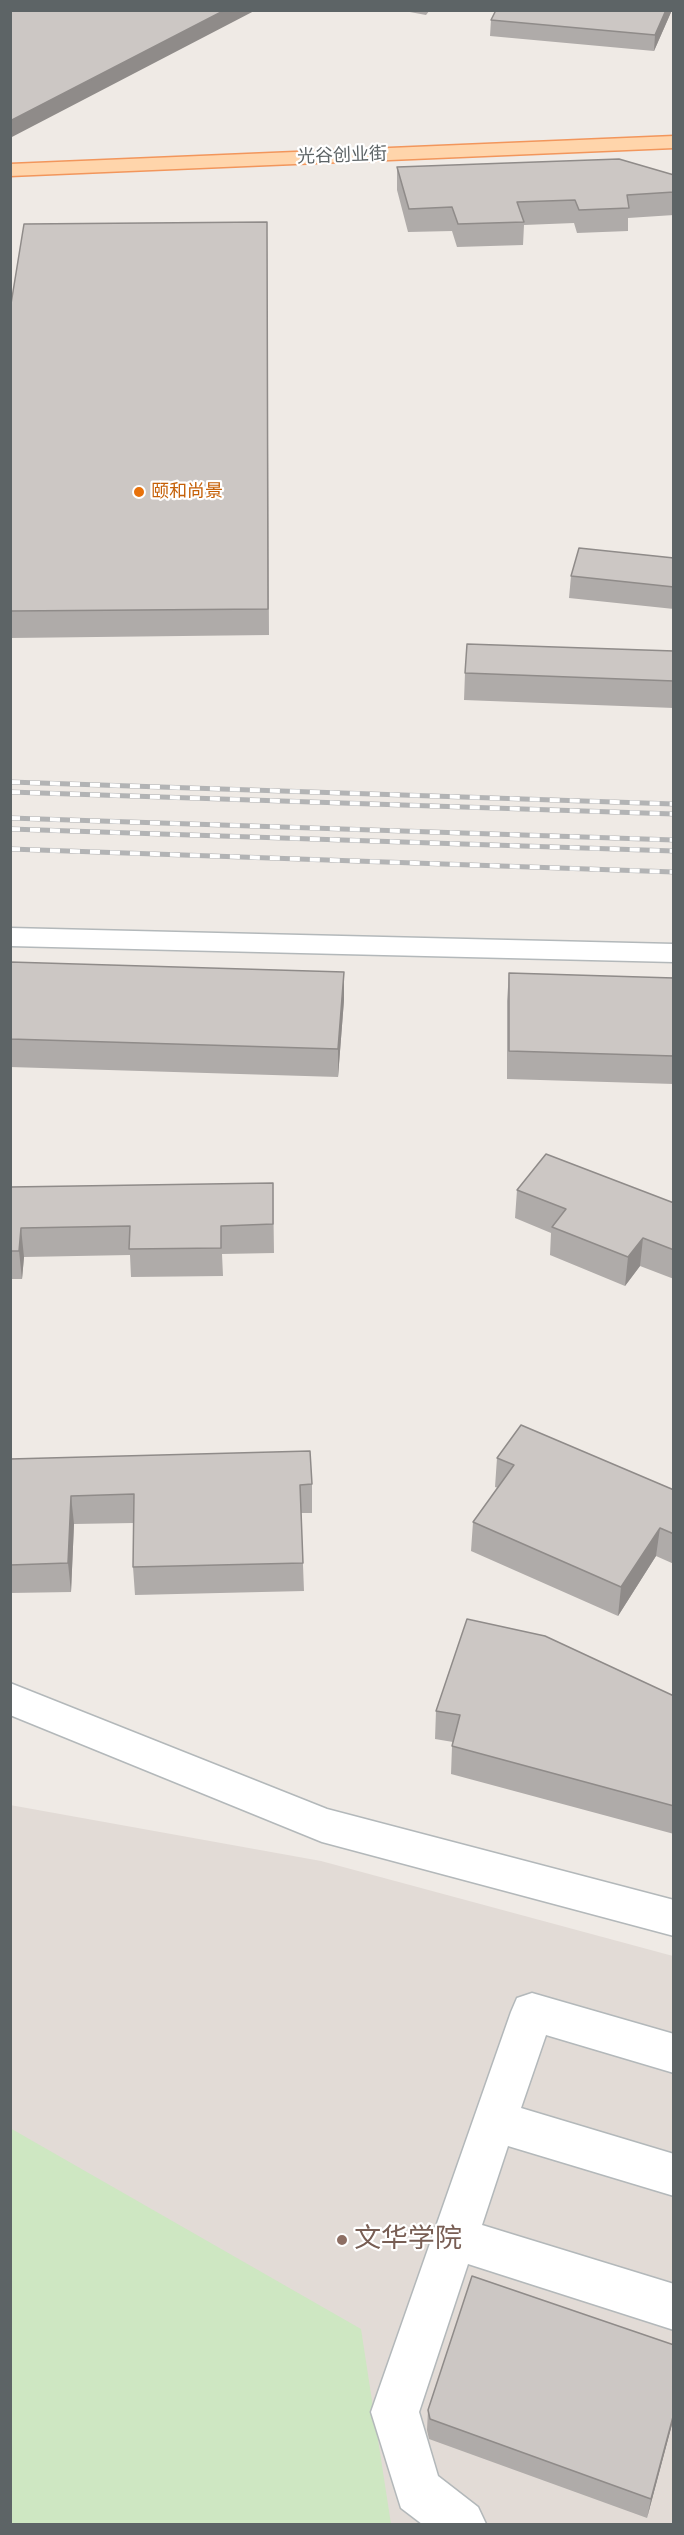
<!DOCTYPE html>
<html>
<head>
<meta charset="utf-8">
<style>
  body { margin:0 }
  #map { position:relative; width:684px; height:2535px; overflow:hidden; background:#efeae5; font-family:"Space Grotesk",sans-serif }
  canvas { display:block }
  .frame { position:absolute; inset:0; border:12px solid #5d6466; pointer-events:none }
</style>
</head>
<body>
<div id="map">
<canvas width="684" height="2535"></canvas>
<div class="frame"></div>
</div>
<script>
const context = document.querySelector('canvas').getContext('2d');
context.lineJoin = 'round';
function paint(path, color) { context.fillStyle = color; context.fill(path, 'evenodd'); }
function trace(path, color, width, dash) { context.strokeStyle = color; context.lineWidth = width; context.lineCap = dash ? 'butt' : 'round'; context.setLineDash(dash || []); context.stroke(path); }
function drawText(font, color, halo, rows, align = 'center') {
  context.font = font + ' "Space Grotesk","Noto Sans SC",sans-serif'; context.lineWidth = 4.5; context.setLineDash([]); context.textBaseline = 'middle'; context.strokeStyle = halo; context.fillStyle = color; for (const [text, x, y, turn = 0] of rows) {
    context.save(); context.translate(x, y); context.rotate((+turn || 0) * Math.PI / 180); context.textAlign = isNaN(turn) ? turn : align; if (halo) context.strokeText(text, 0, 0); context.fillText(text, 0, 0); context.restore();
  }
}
const education = new Path2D(`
  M10,1805L321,1861L673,1956V2524H11Z`);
const green = new Path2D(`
  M10,2128L361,2329L391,2524H11Z`);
const minor = new Path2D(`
  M10,928L674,944V962L10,946Z
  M10,1683L327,1809L674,1900V1936L322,1842L10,1715Z
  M532,1993L674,2034V2073L546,2035L521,2108L674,2154V2196L508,2146L482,2225L674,2284V2330L468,2264L419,2412L438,2476L478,2507L486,2524H422L401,2508L371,2412L511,2012L517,1998Z`);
const major = new Path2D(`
  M674,136V148L10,176V164Z`);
const rail = new Path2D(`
  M10,782L674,804
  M10,792L674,814
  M10,818L674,840
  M10,829L674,851
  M10,849L674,872`);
const wall = new Path2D(`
  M399,10H430L426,15Z
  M672,10L654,51L490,36L491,20Z
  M397,167L674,175V215L628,218V231L577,233L574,223L524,225L523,245L457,247L452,231L408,232L397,190Z
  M267,246L269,635L10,638V310Z
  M674,558V609L569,598L571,576Z
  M674,651V708L464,700L465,673Z
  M10,962L344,1000L338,1077L10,1067Z
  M509,973L674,978V1084L507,1079V1001Z
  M273,1183L274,1253L222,1254L223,1276L131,1277L130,1255L24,1257L22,1279H10V1187Z
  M517,1190L674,1203V1279L640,1266L625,1286L550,1255L551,1233L515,1218Z
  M497,1458L674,1490V1564L656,1556L618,1616L471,1551L473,1522L498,1488L495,1487Z
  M10,1459L312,1484V1513H301L304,1591L135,1595L133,1567L134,1523L74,1524L71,1592L10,1593Z
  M674,1696V1834L451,1774L452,1746L453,1742L435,1739L436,1711Z
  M428,2410L674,2417L647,2518L429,2439L427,2430Z`);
const shadedWall = new Path2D(`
  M225,10H256L10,138V121Z
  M666,10H672L654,51L655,35Z
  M344,972V1000L338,1077V1049Z
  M21,1228L24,1257L22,1279L19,1251Z
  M643,1238L640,1266L625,1286L628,1257Z
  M71,1496L74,1524L71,1592L68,1563Z
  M660,1528L656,1556L618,1616L621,1587Z
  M674,2413V2417L647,2518L651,2499Z`);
const building = new Path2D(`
  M10,10H225L10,121Z
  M496,10H666L655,35L491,20Z
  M619,159L674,175V192L627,195L629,208L579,210L575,200L517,202L524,222L458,224L452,207L409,209L397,167Z
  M267,222L268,609L10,611V310L24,224Z
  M579,548L674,558V587L571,576Z
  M467,644L674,651V681L465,673Z
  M10,962L344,972L338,1049L10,1039Z
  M509,973L674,978V1056L509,1051Z
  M546,1154L674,1203V1250L643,1238L628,1257L552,1227L566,1209L517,1190Z
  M273,1183V1224L221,1226V1248L129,1249L130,1226L21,1228L19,1251H10V1187Z
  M521,1425L674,1490V1534L660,1528L621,1587L473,1522L514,1465L497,1458Z
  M310,1451L312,1484L300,1485L303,1563L133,1567L134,1494L71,1496L68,1563L10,1565V1459Z
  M467,1619L545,1636L674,1696V1806L452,1746L460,1715L436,1711Z
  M472,2276L674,2345V2413L651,2499L430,2419L428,2410Z`);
const markers = [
  [139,492,6,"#e8710a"],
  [342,2240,6,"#8d6e63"]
];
const farStreetnames = [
  ["光谷创业街",342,156,-2]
];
const farFoodnames = [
  ["颐和尚景",151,492]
];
const nearEducationnames = [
  ["文华学院",354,2240]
];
paint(education, '#e2dbd6');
paint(green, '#cee7c2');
trace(minor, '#b3b8ba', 3);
trace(major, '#f2965c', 3);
paint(minor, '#fff');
paint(major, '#ffd5ab');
trace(rail, '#b2b3b4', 5);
trace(rail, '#fff', 4, [10]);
paint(wall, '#afaba9');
paint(shadedWall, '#8f8b89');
paint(building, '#ccc7c4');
trace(building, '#8f8b89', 1.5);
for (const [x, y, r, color] of markers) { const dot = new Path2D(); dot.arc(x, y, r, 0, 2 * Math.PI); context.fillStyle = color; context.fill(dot); trace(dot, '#fff', 2); }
drawText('18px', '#5d6466', '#fff', farStreetnames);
drawText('18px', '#c56008', '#fff', farFoodnames, 'left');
drawText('27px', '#785e54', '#fff', nearEducationnames, 'left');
</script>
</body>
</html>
